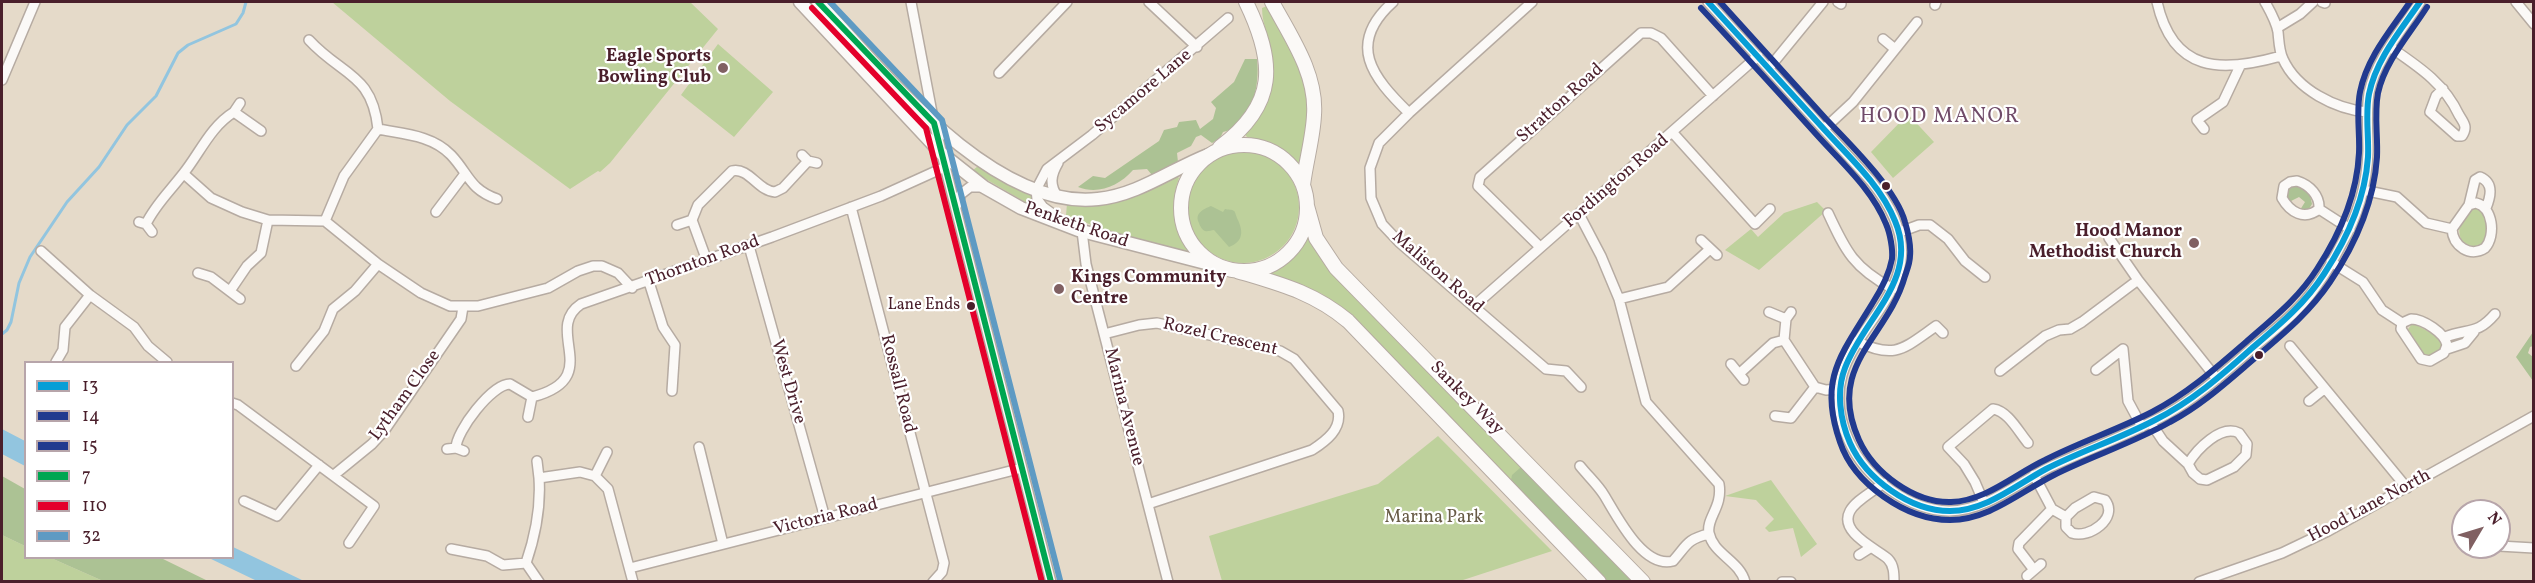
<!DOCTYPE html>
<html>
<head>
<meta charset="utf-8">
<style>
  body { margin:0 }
  #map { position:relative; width:2535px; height:583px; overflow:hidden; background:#e5dac9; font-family:Vollkorn,serif }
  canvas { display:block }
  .frame { position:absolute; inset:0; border:3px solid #4a1f2b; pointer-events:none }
  .legend { position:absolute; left:24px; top:361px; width:210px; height:198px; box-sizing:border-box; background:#fff; border:2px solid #b7a5aa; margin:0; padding:8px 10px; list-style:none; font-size:18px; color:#4a1f2b }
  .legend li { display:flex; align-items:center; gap:12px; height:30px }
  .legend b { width:30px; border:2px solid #b7a5aa }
  .north { position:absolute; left:2451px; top:499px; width:60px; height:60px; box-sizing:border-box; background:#fff; border:2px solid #b7a5aa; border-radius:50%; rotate:52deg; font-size:16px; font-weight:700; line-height:24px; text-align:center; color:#4a1f2b }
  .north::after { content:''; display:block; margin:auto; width:21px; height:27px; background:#806062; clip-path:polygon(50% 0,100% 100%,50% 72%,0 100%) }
</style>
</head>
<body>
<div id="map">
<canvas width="2535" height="583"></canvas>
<div class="frame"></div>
<ul class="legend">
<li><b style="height:8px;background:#079ed6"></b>13</li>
<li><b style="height:8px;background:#213a8f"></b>14</li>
<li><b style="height:8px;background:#213a8f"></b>15</li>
<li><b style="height:8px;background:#00a651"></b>7</li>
<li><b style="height:8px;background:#e4002b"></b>110</li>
<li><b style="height:8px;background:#5e9ac3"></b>32</li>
</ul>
<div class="north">N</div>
</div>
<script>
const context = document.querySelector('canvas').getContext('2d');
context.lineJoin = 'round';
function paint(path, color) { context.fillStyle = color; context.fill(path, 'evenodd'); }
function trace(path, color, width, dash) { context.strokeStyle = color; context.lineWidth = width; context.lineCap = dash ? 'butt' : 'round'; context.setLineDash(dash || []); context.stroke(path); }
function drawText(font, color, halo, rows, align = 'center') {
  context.font = font + ' Vollkorn,serif'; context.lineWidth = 4.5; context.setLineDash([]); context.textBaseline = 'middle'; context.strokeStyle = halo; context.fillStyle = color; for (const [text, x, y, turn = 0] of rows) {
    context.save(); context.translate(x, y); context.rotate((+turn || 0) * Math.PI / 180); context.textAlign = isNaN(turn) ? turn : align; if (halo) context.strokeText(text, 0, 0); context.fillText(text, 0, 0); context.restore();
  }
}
const green = new Path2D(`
  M332,2H690L718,29L610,163L600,172L598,171L570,189L450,101Z
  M1267,6C1291,50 1316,85 1305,137C1304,146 1303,157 1298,164L1274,144L1247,137L1244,133C1254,111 1274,84 1272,59C1271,41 1262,26 1262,8Z
  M718,44L773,92L734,137L681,95Z
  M1908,114L1934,142L1893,178L1871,152Z
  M1187 207a56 56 0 1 1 112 0a56 56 0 1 1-112 0Z
  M978,166L1031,194L1035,203L1030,205L972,171Z
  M1177,176L1179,178C1173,195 1171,214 1179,231C1182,238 1188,246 1188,253L1107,231L1066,215L1067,204H1103Z
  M1817,202L1826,211L1759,270L1725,250L1751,229L1758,237L1784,213Z
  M2475,206L2485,213L2489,233L2480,248L2465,246C2454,231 2460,217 2475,206Z
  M1309,236L1605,547L1607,581L1348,313L1322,294L1272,274L1273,271L1292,258Z
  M2413,323L2440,338L2442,348L2432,356H2425L2408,329Z
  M1438,436L1552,551L1460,581H1222L1209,536L1378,484Z
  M1771,480L1817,544L1801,557L1793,528L1769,532L1765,528L1774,519L1756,500L1725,496Z
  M2,535L25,546L26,558H51L103,581H2Z`);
const forest = new Path2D(`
  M1245,59H1257C1260,83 1253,127 1223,132L1220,138L1212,143L1201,135L1196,137L1191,146L1177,153L1178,162L1152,175L1147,169L1133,170C1119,186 1098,195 1078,187L1093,176L1105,178L1159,141L1164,130L1177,127L1179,122L1196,120L1200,129L1213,119L1216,108L1211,102L1234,82Z
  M2291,186H2300L2310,195L2312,204L2309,209L2300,210L2305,202L2299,197L2289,202L2286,198L2287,190Z
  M1211,206L1223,212L1225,209C1228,210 1232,209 1234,211C1235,211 1237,219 1238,220C1244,233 1242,242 1229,247L1214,230C1211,230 1208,232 1205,231C1202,230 1200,226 1199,223C1194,213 1204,209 1211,206Z
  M2533,332V346L2530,347L2528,353L2533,357V381L2516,357Z
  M1520,468H1526L1637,581H1607L1511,480L1512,475Z
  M2,476L25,489V546L2,535Z
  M51,558H161L208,581H103Z`);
const water = new Path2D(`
  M2,429L25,441V466L2,454Z
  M233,547L304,581H257L209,558H232Z`);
const stream = new Path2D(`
  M2,334L7,330L11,322L19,283L30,257L67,202L99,167L127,125L156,96L178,53L188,45L236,24L243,13L246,2`);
const minor = new Path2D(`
  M911,2L934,123L1051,582
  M1149,2L1197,47
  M1393,2C1346,44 1372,77 1409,113
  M1532,2L1409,113L1379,143L1370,168L1371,198L1382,224L1399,242L1546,369L1566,371L1581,387
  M1708,2L1871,181C1969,302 1796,327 1849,441C1866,478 1908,510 1949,511C1986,511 2019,482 2050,467C2089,449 2129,435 2167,414C2199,396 2227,370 2255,346C2277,328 2301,310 2317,285C2326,273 2334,259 2341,245C2358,216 2367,185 2368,151C2368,131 2366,112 2369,93C2376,59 2402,30 2420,2
  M1838,2L1841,4
  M2157,2C2173,73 2221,73 2281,56
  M2265,2C2270,11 2276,21 2278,32C2279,41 2279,51 2283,59C2297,90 2336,109 2367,112
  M2322,2L2325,3
  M2516,2L2534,24
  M1935,5L1936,2
  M2277,28L2300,14L2313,2
  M1883,39L1895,49
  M309,40C342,76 372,73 378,129L344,176L325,221
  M2390,47C2419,67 2444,83 2459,115C2464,123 2468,127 2462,136H2457L2430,112L2436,96L2443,89
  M1769,68L1823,2
  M999,73L1067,2
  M2,80L35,2
  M240,103L234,112L261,131
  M1825,128L1853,102L1917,22
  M378,129C403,134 432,135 451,155C469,174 469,189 497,199
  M2204,129L2197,120L2223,102L2240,66
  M1673,133L1755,224L1770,209
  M802,155L808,161L817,163
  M184,174L211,198L242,212L268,220L325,221L378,264L421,293L450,306H478L548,288L578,271L593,266H602L618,273L632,288
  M2297,181C2310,185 2320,196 2319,209C2304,221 2290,212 2282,198L2284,186L2290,182Z
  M2363,190L2397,197L2426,223L2452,229
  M1058,197C1049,185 1051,175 1058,163
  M2476,203C2493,207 2496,236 2485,248C2470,258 2453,246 2452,229L2469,205Z
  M2469,205L2475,180L2480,177C2494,183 2491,196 2486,208
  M851,207L944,563L942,572L933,582
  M956,207L961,194L970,187H984
  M2319,209L2350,229
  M436,212L464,175
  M1828,213C1846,252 1854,268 1893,289
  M1580,216L1601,256L1619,299L1646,402L1719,484C1723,507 1706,518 1709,533C1713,554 1740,561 1745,582
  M692,220L698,205L732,171C749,167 758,191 775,192L783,188L808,161
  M1061,220L1043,207L1037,199L1036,190L1047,169L1092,135L1228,18
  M139,222L146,224L152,232
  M146,224C155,205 170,191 183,174C200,153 210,127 234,112
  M677,225L692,220L707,261
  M1082,231L1086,264L1168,582
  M1900,232L1919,225H1930L1948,239L1965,261L1985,277
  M2109,238L2138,280L2217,379
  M1701,240L1717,255
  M749,246L825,518
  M1540,247L1478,186L1480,177L1641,33H1651L1661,38L1713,96
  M41,251L90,295L134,327L148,346L167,362
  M2331,262L2363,282L2382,310L2402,323
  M198,273L211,277L240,299
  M649,282L663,327L675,345L672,391
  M230,291L247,266L261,253L268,220
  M1619,299L1668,287L1710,249
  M1474,306L1758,56
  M1769,312L1786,319L1791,312
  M2411,319C2423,319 2445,333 2447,345L2444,353L2430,361L2421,359L2401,329L2402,323Z
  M1104,334L1139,325L1157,323L1280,351L1294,359L1338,411C1342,429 1326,441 1312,450L1148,504
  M2445,337C2469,328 2477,335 2495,314
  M1856,341C1895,360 1903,349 1936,326L1943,333
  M2290,346L2407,488
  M2447,349L2465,343L2474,332
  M56,362L63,350L65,327L90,295
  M1731,364L1744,380
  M296,366L324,331L333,309L355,291L378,264
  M2096,370L2123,349L2128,401L2142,427
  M2000,371L2045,336L2059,330L2070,329L2082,322L2138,280
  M1740,373L1773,343L1784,340
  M1815,387L1826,390L1839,389
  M2309,401L2324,389
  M232,403L238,405L374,506L349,543
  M1775,416L1791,418L1815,387L1784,340L1786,319
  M528,417L532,397
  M2151,423L2163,441L2188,464L2193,473L2200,479L2207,480L2234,467L2246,455L2247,444L2239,433C2221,424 2197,449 2188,464
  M699,447L723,544
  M456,448C456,431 492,384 510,384L532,397C606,378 542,330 581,304L772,237L881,196L945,167
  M447,449L456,448L464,451
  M537,461L539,478
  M1580,466C1588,476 1598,485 1604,495C1617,516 1643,569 1673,561C1687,545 1687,539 1709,534
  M334,475L372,444L384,431L461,319L463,307
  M2034,475L2052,509L2066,517
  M595,476L607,452
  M1883,483C1873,492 1856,500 1850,511C1838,533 1879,550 1888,559C1894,565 1894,574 1894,582
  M2094,497L2105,500C2119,518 2089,539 2072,533L2066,527V517L2075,508Z
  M244,501L277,516L319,465
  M1984,503L1975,482L1964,464L1948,447L1993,409C2008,411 2018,431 2028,443
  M2499,546L2534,548
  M451,549L487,556L503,565L526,563L539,582
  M1859,555L1870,548
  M526,563C536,534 541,508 539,478L580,472L595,476L608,489L633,582
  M630,568L1022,468
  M2034,570L2018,549L2019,543L2052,509
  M2027,576L2041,564
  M1782,582H1791
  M2199,582L2282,553L2328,531L2534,416`);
const major = new Path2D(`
  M800,2L941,153L984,187L1021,208L1078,230L1217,266
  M818,2C882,71 993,211 1098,199C1138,195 1172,169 1208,155`);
const highway = new Path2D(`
  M1272,2C1291,37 1317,74 1314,115C1313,138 1306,161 1303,185
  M1181 208a63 63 0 1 1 126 0a63 63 0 1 1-126 0Z
  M1220,147C1278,104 1275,62 1246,2
  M1307,206L1316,238L1336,268L1643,582
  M1237,271C1280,284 1313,292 1348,321L1599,582`);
const bus1 = new Path2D(`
  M1708,2C1746,44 1784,85 1822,127C1848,156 1880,184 1895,221C1920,279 1863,319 1845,368C1836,391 1840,420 1850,443C1866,479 1910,511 1950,511C1986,511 2016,485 2046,469C2081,451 2119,439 2155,420C2191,402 2221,376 2251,349C2278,326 2304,305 2324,274C2347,239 2365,200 2368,157C2369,136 2365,114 2369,94C2376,59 2401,30 2420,2`);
const bus2 = new Path2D(`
  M1701,8C1740,50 1778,92 1816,134C1841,162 1872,189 1886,224C1890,233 1893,249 1892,259C1889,275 1881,290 1872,304C1841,355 1818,379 1840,442C1854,484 1906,520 1950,520C1989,520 2020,492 2054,475C2092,456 2133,443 2170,422C2202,405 2228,381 2255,358C2283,334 2309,313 2330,282C2355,245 2374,202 2377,157C2378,136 2374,114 2378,93C2385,61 2410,34 2427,7`);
const bus3 = new Path2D(`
  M1720,2C1755,41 1791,80 1826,119C1850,144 1896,189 1905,222C1908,232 1911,246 1910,256C1910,263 1907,270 1905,276C1888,338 1825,365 1859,440C1874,473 1914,503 1951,502C1986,501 2015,474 2045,460C2080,442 2117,430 2152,412C2187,394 2216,368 2246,342C2272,319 2298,299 2317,269C2340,234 2357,195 2359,153C2360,133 2356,112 2360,92C2367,57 2391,30 2410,2`);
const bus4 = new Path2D(`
  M818,2L934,123L1051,582`);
const bus5 = new Path2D(`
  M812,8L926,128L1042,582`);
const bus6 = new Path2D(`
  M830,2L942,120L1060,580`);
const markers = [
  [723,68,6,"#806062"],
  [1886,186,5,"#4a1f2b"],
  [2194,243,6,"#806062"],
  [1059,289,6,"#806062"],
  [971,306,5,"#4a1f2b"],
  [2259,355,5,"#4a1f2b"]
];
const busNames = [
  ["Lane Ends",960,306]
];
const poiNames = [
  ["Eagle Sports",711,58],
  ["Bowling Club",711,79],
  ["Hood Manor",2182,233],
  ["Methodist Church",2182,254],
  ["Kings Community",1071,279,"left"],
  ["Centre",1071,300,"left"]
];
const streetNames = [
  ["Sycamore Lane",1144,92,-40],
  ["Stratton Road",1561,104,-42],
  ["Fordington Road",1617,182,-41],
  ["Penketh Road",1076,226,19],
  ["Thornton Road",703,262,-20],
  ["Maliston Road",1437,273,41],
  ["Rozel Crescent",1220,338,13],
  ["West Drive",787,382,74],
  ["Rossall Road",897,384,76],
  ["Lytham Close",406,396,-54],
  ["Sankey Way",1466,399,45],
  ["Marina Avenue",1123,407,76],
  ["Hood Lane North",2370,507,-28],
  ["Victoria Road",826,518,-14]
];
const parkNames = [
  ["Marina Park",1434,519]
];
const quarterNames = [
  ["HOOD MANOR",1940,118]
];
paint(green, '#bed19c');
paint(forest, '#acc294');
paint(water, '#92c5df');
trace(stream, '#92c5df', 3);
trace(minor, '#b6aba2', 12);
trace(major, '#b6aba2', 15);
trace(highway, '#b6aba2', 16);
trace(minor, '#fbf9f7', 9);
trace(major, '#fbf9f7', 12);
trace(highway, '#fbf9f7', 14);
trace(bus1, '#079ed6', 6);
trace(bus2, '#213a8f', 6);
trace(bus3, '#213a8f', 6);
trace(bus4, '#00a651', 6);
trace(bus5, '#e4002b', 6);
trace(bus6, '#5e9ac3', 6);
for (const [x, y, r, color] of markers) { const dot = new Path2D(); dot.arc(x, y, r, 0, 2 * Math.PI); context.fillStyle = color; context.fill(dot); trace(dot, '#fff', 2); }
drawText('16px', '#4a1f2b', '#fff', busNames, 'right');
drawText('bold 18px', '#4a1f2b', '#fff', poiNames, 'right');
drawText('18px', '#4a1f2b', '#fff', streetNames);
drawText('18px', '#675b46', '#fff', parkNames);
context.letterSpacing = '1.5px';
drawText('21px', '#704b69', '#fff', quarterNames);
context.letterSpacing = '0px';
</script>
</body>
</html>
